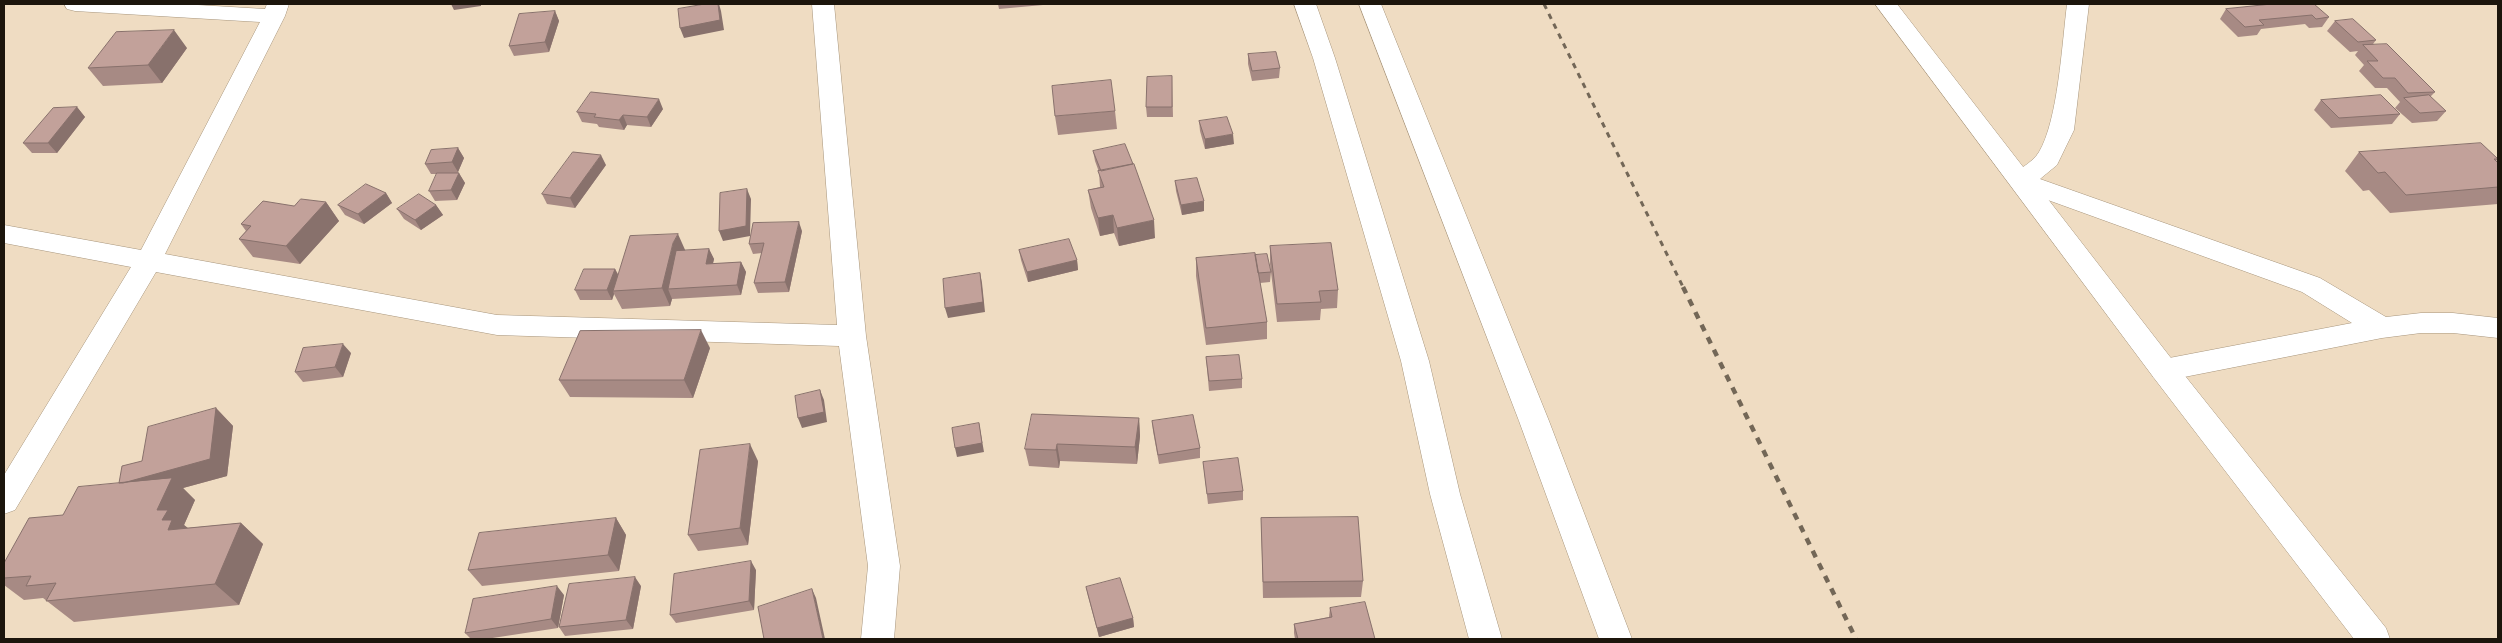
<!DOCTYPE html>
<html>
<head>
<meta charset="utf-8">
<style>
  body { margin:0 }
  #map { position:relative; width:2502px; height:643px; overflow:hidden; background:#efdcc2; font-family:"Varela Round",sans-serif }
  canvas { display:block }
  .frame { position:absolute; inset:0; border:5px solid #1c150c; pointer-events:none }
</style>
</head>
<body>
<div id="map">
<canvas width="2502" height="643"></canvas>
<div class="frame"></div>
</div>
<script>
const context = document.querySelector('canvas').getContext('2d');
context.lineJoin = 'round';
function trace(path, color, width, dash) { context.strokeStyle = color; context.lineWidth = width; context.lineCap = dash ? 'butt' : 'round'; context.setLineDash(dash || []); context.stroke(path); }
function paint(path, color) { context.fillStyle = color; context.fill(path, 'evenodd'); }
const street = new Path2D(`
  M64,4H181L265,9L267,4H289L285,16L165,254L497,315L837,325L812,4H834L866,336L900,566L894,639H861L868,566L839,346L497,335L156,272L15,510L4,514V475L131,267L4,243V225L141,250L260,22L75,11L67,9Z
  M1294,4H1316L1335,58L1429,361L1460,494L1502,639H1469L1430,494L1401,361L1313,58Z
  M1359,4H1381L1549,421L1632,639H1599L1519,421Z
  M2067,4H2089L2074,130L2057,165L2040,179L2320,278L2386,317L2421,313H2453L2498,318V338L2453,333H2421L2382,338L2164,381L2154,378L2150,370L2154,362L2164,359L2352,323L2302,292L2012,187L2008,181C2016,169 2032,164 2039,152C2058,120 2062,44 2067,4Z`);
const secondary = new Path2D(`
  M1875,4H1897L2174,362L2386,628L2390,639H2354L2154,378Z`);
const railFar1 = new Path2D(`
  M1544,4L1684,289`);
const rail = new Path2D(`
  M1683,287L1856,639`);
const wall = new Path2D(`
  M998,4H1043V5L999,9Z
  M2272,4L2329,17L2322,27L2309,28L2305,24L2261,29L2257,35L2238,37L2220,19L2226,9Z
  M555,11L559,21L549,52L514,56L509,46Z
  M2335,21L2376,40L2373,44L2435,92L2430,97L2446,111L2437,121L2412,123L2395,108L2400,102L2387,88H2375L2359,71L2364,65L2355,55L2358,51L2350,52L2327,31Z
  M187,48L162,83L103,86L88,68Z
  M1248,54L1280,68L1279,78L1252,81L1248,64Z
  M1172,76L1173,117H1147L1146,107Z
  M2321,100L2400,114L2392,124L2331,128L2314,110Z
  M77,107L85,117L57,153H32L23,143Z
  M663,109L651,127L627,125L624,130L599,127L597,124L582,122L577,112Z
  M1115,111L1117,129L1058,135L1055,116Z
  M1199,121L1234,144L1205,149L1200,131Z
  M458,148L464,158L458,172L465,183L457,200L435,201L429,191L437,174H431L425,164Z
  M1093,151L1155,238L1119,246L1114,233L1100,236L1091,208L1088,190L1100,187L1099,172L1095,161Z
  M2359,152L2498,159L2496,161L2498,163V204L2390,213L2369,190L2363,191L2345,171Z
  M606,165L575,208L547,204L542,194Z
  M1175,181L1204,211L1182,215L1176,191Z
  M386,193L392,203L364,224L345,215L338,205Z
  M326,202L339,221L300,264L253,257L239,239L246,231L241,224L294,206Z
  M436,205L443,215L421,230L404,219L397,209Z
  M802,231L789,292L758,293L754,283L762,253L753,254L749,244Z
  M1270,246L1338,290L1337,308L1321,309L1320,320L1277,322L1270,264Z
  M709,249L714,259L713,264L741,262L746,272L741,295L672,299L670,306L622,309L614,294L612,300H580L575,290L615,269L618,274L685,251Z
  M1019,250L1077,260L1078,270L1028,282L1021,260Z
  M1255,255L1271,272L1270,282L1260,283L1267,322V339L1206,345L1196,276V258Z
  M710,348L693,398L570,397L559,380Z
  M351,353L343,377L303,382L295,372Z
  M1206,357L1242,379V388L1209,391Z
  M216,408L233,426L227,476L183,488L195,500L184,525L187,528L241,523L263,544L239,605L74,622L43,598L24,600L4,585V563L63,515L119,483L142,461Z
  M1139,418L1140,436L1137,464L1060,461L1059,468L1029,466L1025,449Z
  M1152,421L1200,448V458L1159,464L1153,431Z
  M758,461L748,545L698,551L688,535Z
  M1203,462L1243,491V500L1208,504Z
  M616,518L626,535L619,571L482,586L468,570Z
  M1261,518L1363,581L1361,597L1263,598Z
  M756,570L754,610L676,623L670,615Z
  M641,586L633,629L565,636L559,627Z
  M1086,587L1133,618L1134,627L1099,637L1088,596Z
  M564,595L558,628L486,639H471L465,633Z
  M1330,608L1375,639H1295L1294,633V624L1329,617Z`);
const shadedWall = new Path2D(`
  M451,4H481V6L454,10Z
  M719,4L721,11L724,30L684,38L680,28Z
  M555,11L559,21L549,52L545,42Z
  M174,30L187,48L162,83L148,65Z
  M659,99L663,109L651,127L647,117Z
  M77,107L85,117L57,153L48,143Z
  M623,115L627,125L624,130L619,120Z
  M1233,134L1234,144L1205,149V139Z
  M458,148L464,158L458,172L452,162Z
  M601,155L606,165L575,208L570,198Z
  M459,173L465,183L457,200L451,190Z
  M747,189L751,199L750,236L723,241L719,231Z
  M386,193L392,203L364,224L358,214Z
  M1204,201V211L1182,215L1181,205Z
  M326,202L339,221L300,264L286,246Z
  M436,205L443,215L421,230L415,220Z
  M1113,215L1114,233L1100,236L1098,218Z
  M1154,220L1155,238L1119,246L1117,228Z
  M799,222L802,231L789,292L785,282Z
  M678,234L686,252L668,289L672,299L670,306L662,288L673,243Z
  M709,249L714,259L710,274L706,264Z
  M1077,260L1078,270L1028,282L1027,272Z
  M741,262L746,272L741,295L737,285Z
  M615,269L620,279L613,291L614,294L612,300L607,290Z
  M980,273L982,283L985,312L948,318L945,308Z
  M701,330L710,348L693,398L684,380Z
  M343,344L351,353L343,377L335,367Z
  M820,390L824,400L827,422L802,428L798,418Z
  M216,408L233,426L227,476L183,488L195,500L184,525L192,531V551L119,484Z
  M1139,418L1140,436L1137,464L1135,447Z
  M979,423L984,452L957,457L955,448Z
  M750,444L758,461L748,545L740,528Z
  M1057,444L1060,461L1059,468L1056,450Z
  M616,518L626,535L619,571L608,555Z
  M241,523L263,544L239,605L215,584Z
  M751,561L756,570L754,610L749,601Z
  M635,577L641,586L633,629L626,620Z
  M557,586L564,595L558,628L551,619Z
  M812,589L816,598L825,639H823Z
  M1133,618L1134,627L1099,637L1097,628Z`);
const building = new Path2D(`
  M705,4H718L720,20L680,28L678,9Z
  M2272,4H2314L2329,17L2316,19L2312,15L2259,20L2264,25L2245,27L2226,9Z
  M555,11L545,42L509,46L519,14Z
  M2353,19L2376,40L2358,42L2335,21Z
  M174,30L148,65L88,68L116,32Z
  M2387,44L2435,92L2408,93L2395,78H2383L2367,61H2378L2363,45Z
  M1276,52L1280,68L1252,71L1248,54Z
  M1172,76V107H1146L1147,77Z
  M1111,80L1115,111L1055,116L1052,86Z
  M591,92L659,99L647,117L623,115L619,120L594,117L596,114L577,112Z
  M2381,95L2400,114L2339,118L2321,100Z
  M2429,95L2446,111L2420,113L2404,98Z
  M77,107L48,143H23L53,108Z
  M1227,117L1233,134L1205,139L1199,121Z
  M2481,143L2498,159H2494L2498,163V187L2406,195L2385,172L2378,173L2359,152Z
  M1125,144L1133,164L1101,171L1093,151Z
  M458,148L452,162L425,164L431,150Z
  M573,152L601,155L570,198L542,194Z
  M1134,164L1154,220L1117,228L1113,215L1098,218L1088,190L1104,187L1098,171Z
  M437,173H459L451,190L429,191Z
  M1197,178L1204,201L1181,205L1175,181Z
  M366,184L386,193L358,214L338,205Z
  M747,189L746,226L719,231L720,193Z
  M419,194L436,205L415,220L397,209Z
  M301,199L326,202L286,246L239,239L251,226L241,224L263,201L294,206Z
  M799,222L785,282L754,283L764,243L749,244L753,223Z
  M678,234L673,243L662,288L613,291L630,236Z
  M1069,239L1077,260L1027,272L1019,250Z
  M1331,243L1338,290L1319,291L1321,302L1277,304L1270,246Z
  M709,249L706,264L741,262L737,285L668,289L676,251Z
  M1255,253L1267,322L1206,328L1196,258Z
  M1267,254L1271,272L1258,273L1255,255Z
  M584,269H615L607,290H575Z
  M980,273L983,302L945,308L943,279Z
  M701,330L684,380H559L580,331Z
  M343,344L335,367L295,372L303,348Z
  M1239,355L1242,379L1209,381L1206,357Z
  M820,390L824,412L798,418L795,396Z
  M216,408L210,459L123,483H119L122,466L142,461L148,427Z
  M1032,414L1139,418L1135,447L1057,444L1056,450L1025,449Z
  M1193,415L1200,448L1158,455L1152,421Z
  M979,423L982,443L955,448L952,428Z
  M750,444L740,528L688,535L700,450Z
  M1238,458L1243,491L1207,494L1203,462Z
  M172,478L157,510H168L162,520H172L168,530L241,523L215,584L46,601L56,583L26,586L31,576L4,578V563L29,518L63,515L78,487Z
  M1358,517L1363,581L1263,582L1261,518Z
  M616,518L608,555L468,570L479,533Z
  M751,561L749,601L670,615L674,574Z
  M635,577L626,620L559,627L569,584Z
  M1120,578L1133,618L1097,628L1086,587Z
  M557,586L551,619L465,633L473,599Z
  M812,589L823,639H764L758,607Z
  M1365,602L1375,639H1298L1294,624L1332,617L1330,608Z`);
trace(street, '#a7957c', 1);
trace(secondary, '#a7957c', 1);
paint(street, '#fff');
paint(secondary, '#fff');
trace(railFar1, '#736757', 3, [5.5, 5.5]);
trace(rail, '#736757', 4.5, [7, 7]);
paint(wall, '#a78a84');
paint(shadedWall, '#88716c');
paint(building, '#c2a19a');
trace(building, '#88716c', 1);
</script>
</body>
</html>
